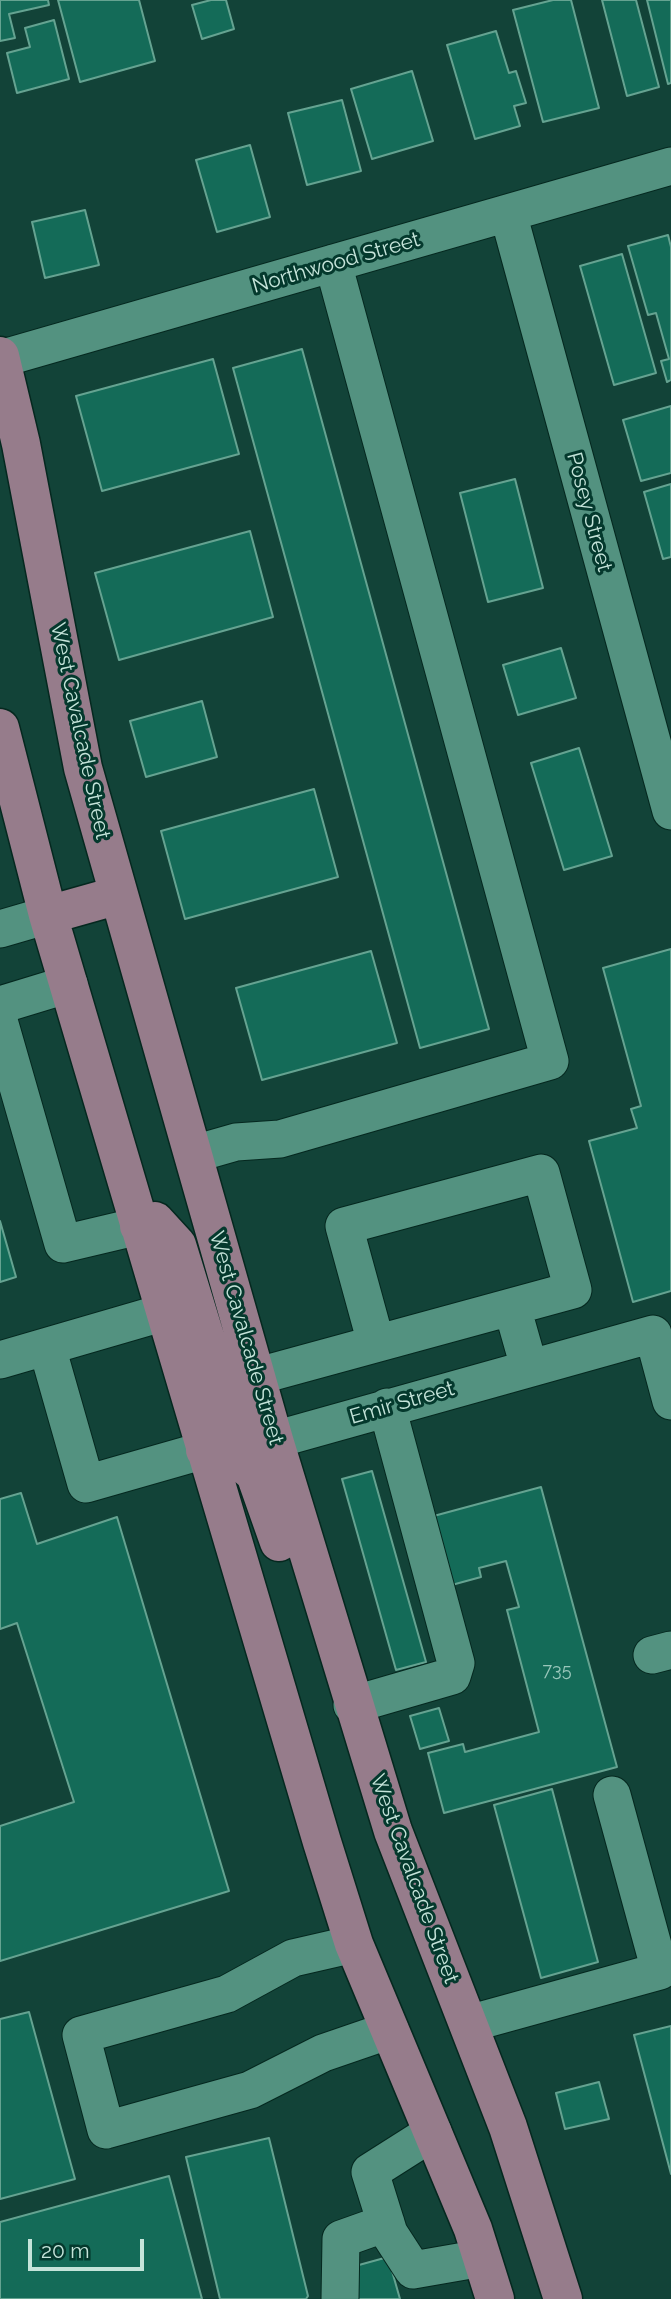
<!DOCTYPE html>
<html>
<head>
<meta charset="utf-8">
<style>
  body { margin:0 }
  #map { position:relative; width:671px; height:2299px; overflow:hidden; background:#124338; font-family:Raleway,sans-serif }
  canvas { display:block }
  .scale { position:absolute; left:28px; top:2239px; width:116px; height:32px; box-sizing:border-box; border:4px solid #c5e4da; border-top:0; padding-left:9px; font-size:21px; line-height:24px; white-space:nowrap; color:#c5e4da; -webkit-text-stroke:5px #04392d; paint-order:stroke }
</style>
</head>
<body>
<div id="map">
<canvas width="671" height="2299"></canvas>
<div class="scale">20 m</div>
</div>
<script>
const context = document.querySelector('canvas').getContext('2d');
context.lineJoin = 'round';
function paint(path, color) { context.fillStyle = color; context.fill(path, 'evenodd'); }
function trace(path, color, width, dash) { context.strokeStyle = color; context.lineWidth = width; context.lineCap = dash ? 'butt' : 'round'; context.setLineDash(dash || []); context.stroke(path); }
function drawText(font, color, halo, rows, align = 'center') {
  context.font = font + ' Raleway,sans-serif'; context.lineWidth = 6; context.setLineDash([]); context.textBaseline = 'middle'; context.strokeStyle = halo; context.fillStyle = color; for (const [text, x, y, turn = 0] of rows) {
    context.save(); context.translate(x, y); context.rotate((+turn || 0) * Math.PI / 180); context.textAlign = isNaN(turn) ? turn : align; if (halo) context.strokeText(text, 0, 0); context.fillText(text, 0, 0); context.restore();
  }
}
const building = new Path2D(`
  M0,0H48L49,5L9,14L15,38L0,41Z
  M58,0H139L155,61L80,82Z
  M211,0H226L234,29L202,39L192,5Z
  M553,0H571L599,108L543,122L513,10Z
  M602,0H636L659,87L627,96Z
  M647,0H671V83L668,84Z
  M54,20L69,79L17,93L7,53L30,47L25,28Z
  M496,31L509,73L516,71L526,103L514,106L520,126L475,139L447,45Z
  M412,71L433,141L372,159L351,89Z
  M342,100L361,171L307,185L288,113Z
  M250,145L270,217L217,232L196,160Z
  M85,210L99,265L45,278L32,222Z
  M668,235L671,247V380L667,382L661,361L669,359L656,313L648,315L628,246Z
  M622,254L656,373L614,385L580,266Z
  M302,349L489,1029L420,1048L233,368Z
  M213,359L239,454L102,491L76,396Z
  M671,406V473L641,481L623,420Z
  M515,479L543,588L488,602L460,493Z
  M671,484V557L663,559L644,492Z
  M250,531L273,617L119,660L95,573Z
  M561,648L576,698L518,715L503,665Z
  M202,701L217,757L146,777L130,721Z
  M579,748L612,856L564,870L531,763Z
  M314,789L338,877L185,919L161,831Z
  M671,949V1291L633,1302L589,1141L637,1128L631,1109L641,1106L603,968Z
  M371,951L397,1043L262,1080L236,988Z
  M0,1221L16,1277L0,1282Z
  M372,1471L426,1662L396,1670L342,1479Z
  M541,1487L617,1767L444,1813L428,1753L463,1744L465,1752L539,1732L507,1610L519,1607L506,1561L479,1568L481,1577L448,1586L430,1517Z
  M21,1493L37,1544L117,1517L229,1891L0,1961V1826L74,1802L17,1623L0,1629V1499Z
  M439,1708L449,1741L420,1749L410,1716Z
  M552,1789L598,1962L541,1978L494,1805Z
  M29,2012L75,2179L0,2199V2019Z
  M671,2026V2174L634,2035Z
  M599,2082L609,2119L565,2129L556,2093Z
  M269,2138L308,2296L306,2299H220L186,2157Z
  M169,2176L202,2299H0V2222Z
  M388,2257L400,2299H356L348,2268Z`);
const minor = new Path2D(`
  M508,213L671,811
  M0,359L671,166
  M0,929L48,915
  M0,1005L69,984
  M0,1024L63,1244L139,1226
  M194,1154L236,1142L280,1139L550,1061L333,263
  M512,1307L529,1367
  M47,1347L86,1484L205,1450
  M0,1360L165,1312
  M258,1376L573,1290L541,1173L344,1226L376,1343
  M274,1440L653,1334L671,1401
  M652,1655L671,1650
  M352,1705L452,1676L456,1663L387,1407
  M354,1944L293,1958L227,1994L81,2035L106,2130L250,2090L323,2053L390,2030
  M468,2024L660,1971L612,1795
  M433,2132L370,2172L389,2233L413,2270L482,2258
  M340,2299L341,2239L386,2223`);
const major = new Path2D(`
  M0,356L21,444L83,768L274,1440L393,1831L508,2127L563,2299
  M0,728L48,915L322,1842L354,1944L473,2229L495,2299
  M48,915L119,895
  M139,1226L155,1221L177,1245L230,1418L254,1433L274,1440
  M205,1450L231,1453L255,1474L279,1542`);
const numberNames = [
  ["735",557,1671]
];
const streetNames = [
  ["Northwood Street",336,263,-16],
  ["Posey Street",589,512,75],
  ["West Cavalcade Street",80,731,78],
  ["West Cavalcade Street",246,1338,74],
  ["Emir Street",402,1403,-16],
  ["West Cavalcade Street",414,1879,70]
];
paint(building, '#146b58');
trace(building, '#65a391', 2);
trace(minor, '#05281f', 39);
trace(major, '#05281f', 41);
trace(minor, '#539280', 37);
trace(major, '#967c8b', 38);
drawText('18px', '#99c6ba', null, numberNames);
drawText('21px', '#c5e4da', '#04392d', streetNames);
</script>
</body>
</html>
